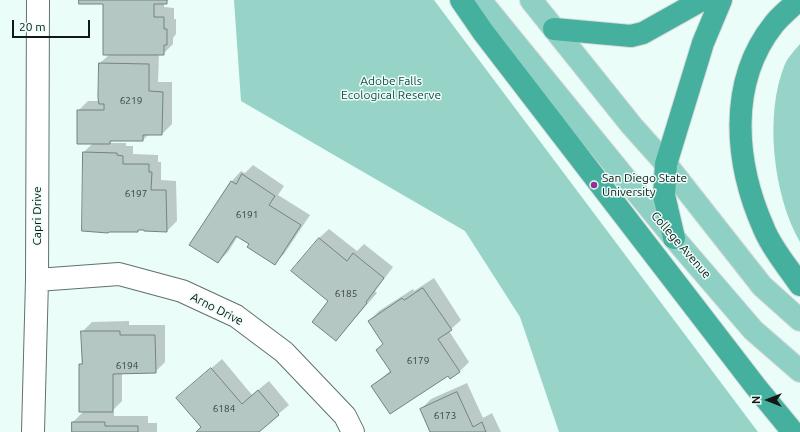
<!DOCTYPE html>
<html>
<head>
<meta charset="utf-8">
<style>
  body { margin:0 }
  #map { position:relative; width:800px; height:432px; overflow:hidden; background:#eafdf8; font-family:Ubuntu,sans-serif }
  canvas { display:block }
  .north { position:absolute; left:748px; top:380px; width:40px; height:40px; -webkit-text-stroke:3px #eafdf8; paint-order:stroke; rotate:270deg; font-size:11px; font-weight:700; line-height:16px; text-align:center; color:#121817 }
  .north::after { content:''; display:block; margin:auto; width:14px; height:18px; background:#121817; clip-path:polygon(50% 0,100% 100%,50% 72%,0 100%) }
  .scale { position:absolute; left:12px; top:20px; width:78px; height:18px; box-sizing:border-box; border:2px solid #121817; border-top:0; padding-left:5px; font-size:12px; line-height:14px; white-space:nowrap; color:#121817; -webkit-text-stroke:3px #eafdf8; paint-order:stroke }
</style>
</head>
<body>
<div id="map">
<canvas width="800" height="432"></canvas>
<div class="north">N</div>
<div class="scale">20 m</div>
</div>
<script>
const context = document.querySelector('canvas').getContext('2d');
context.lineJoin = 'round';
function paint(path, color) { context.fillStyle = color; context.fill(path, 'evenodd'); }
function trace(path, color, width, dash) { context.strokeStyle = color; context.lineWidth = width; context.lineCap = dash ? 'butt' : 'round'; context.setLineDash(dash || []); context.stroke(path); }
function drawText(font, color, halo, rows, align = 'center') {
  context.font = font + ' Ubuntu,sans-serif'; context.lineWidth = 3; context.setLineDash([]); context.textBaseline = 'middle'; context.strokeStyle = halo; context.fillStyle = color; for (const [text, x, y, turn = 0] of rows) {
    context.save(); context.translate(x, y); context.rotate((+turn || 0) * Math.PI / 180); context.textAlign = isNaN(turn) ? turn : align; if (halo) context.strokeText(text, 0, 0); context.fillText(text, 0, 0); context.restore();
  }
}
const green = new Path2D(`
  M234,0H434L758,432H559L520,317L465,231L241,101Z
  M800,44V242C773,195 764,114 785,64C788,57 795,50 800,44Z`);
const shadow = new Path2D(`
  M80,0H169L164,3V7L174,8V19H176V34L173,38V44L163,54H159L158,82H172V124L162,134H149L143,140H113L110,143H126V146H133V154L158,155V162H161V180L176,181L177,221L167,231L139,229L137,231L84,152L93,143L78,111L88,101H99L100,63L110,54L104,3Z
  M253,165L284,186L278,195L310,215L284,254L275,263L238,236L228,252L218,262L191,244L232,181L241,171L245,173Z
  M329,229L357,251L364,244L393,267L375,291L377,293L336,340L319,238Z
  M434,278L461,320L449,331L469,362L459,372L448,375L373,386L391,370L377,350L384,343L369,321L379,311L413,289L414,291Z
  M129,321V325H165V362L155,372H122V401L111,412H114V416H148V423H157V432H73V422L84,411L80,365L83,362L82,332L92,322Z
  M222,359L252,395L269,381L289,405L257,432H197L202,427L177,398Z
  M467,383L483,418L492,413L501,432H431L421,409L431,399Z`);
const building = new Path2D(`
  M79,0H167V4H154V17H164V29H167V45H164V55H103V4H79Z
  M99,63L149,64V91L163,92L162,135H143V141H110V144H77V110H104V104H99L98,98Z
  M83,152L117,153V155L123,156V164H149V172H152L151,190H166L167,232L144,231V230H138V232H109L108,233L82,231Z
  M242,174L275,196L269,205L301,225L275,265L247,247L249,244L236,236L218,263L189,245L231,181L236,184Z
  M319,238L347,261L353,253L384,278L366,302L367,303L336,341L312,322L328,301L291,271Z
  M423,288L452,330L438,339L460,372L450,379L448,376L390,414L371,386L391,372L376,350L383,344L368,321L402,298L404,300Z
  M81,331H120V335H155L156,373L113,374V412H79V364H82Z
  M211,368L242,404L258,390L279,415L259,432H196L201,427L176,398Z
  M457,392L473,427L482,422L486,432H430L420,409Z
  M72,422H105V426H138V432H72Z`);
const minor = new Path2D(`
  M37,280L119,274L182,291L236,316L284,352L345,416L353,432
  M33,432L37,280L38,0`);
const major = new Path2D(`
  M480,0L674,238L753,330L800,371
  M531,0L632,126L666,164L762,286L800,320`);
const highway = new Path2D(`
  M461,0L483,32L756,387L793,432
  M798,0C791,8 781,15 774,24C727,83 735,164 764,229C772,249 788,267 800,285
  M554,29L631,36L643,33L702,0
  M674,238L664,195L666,164L703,43L721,0`);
const markers = [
  [594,185,4,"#962f93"]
];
const numberNames = [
  ["6219",131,101],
  ["6197",136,194],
  ["6191",247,215],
  ["6185",346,294],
  ["6179",418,361],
  ["6194",127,366],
  ["6184",224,409],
  ["6173",445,416]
];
const parkNames = [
  ["Adobe Falls",391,81],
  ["Ecological Reserve",391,95]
];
const poiNames = [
  ["San Diego State",602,178],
  ["University",602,192]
];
const streetNames = [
  ["Capri Drive",37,216,-90],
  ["College Avenue",681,245,49],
  ["Arno Drive",217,309,27]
];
paint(green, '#97d4c7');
paint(shadow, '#0003');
paint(building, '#b5c7c2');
trace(building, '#738480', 1);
trace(minor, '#61716d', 24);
trace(major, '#d9dada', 24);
trace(highway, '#d9dada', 24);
trace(minor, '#fff', 22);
trace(major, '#8fd0c4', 22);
trace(highway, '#44b09d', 22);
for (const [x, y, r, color] of markers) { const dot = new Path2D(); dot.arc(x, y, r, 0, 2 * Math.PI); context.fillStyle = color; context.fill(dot); trace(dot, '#eafdf8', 1.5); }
drawText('10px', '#3b4442', null, numberNames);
drawText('12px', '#18483f', '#eafdf8', parkNames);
drawText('12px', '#121817', '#eafdf8', poiNames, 'left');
drawText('12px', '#121817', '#eafdf8', streetNames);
</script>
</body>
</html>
